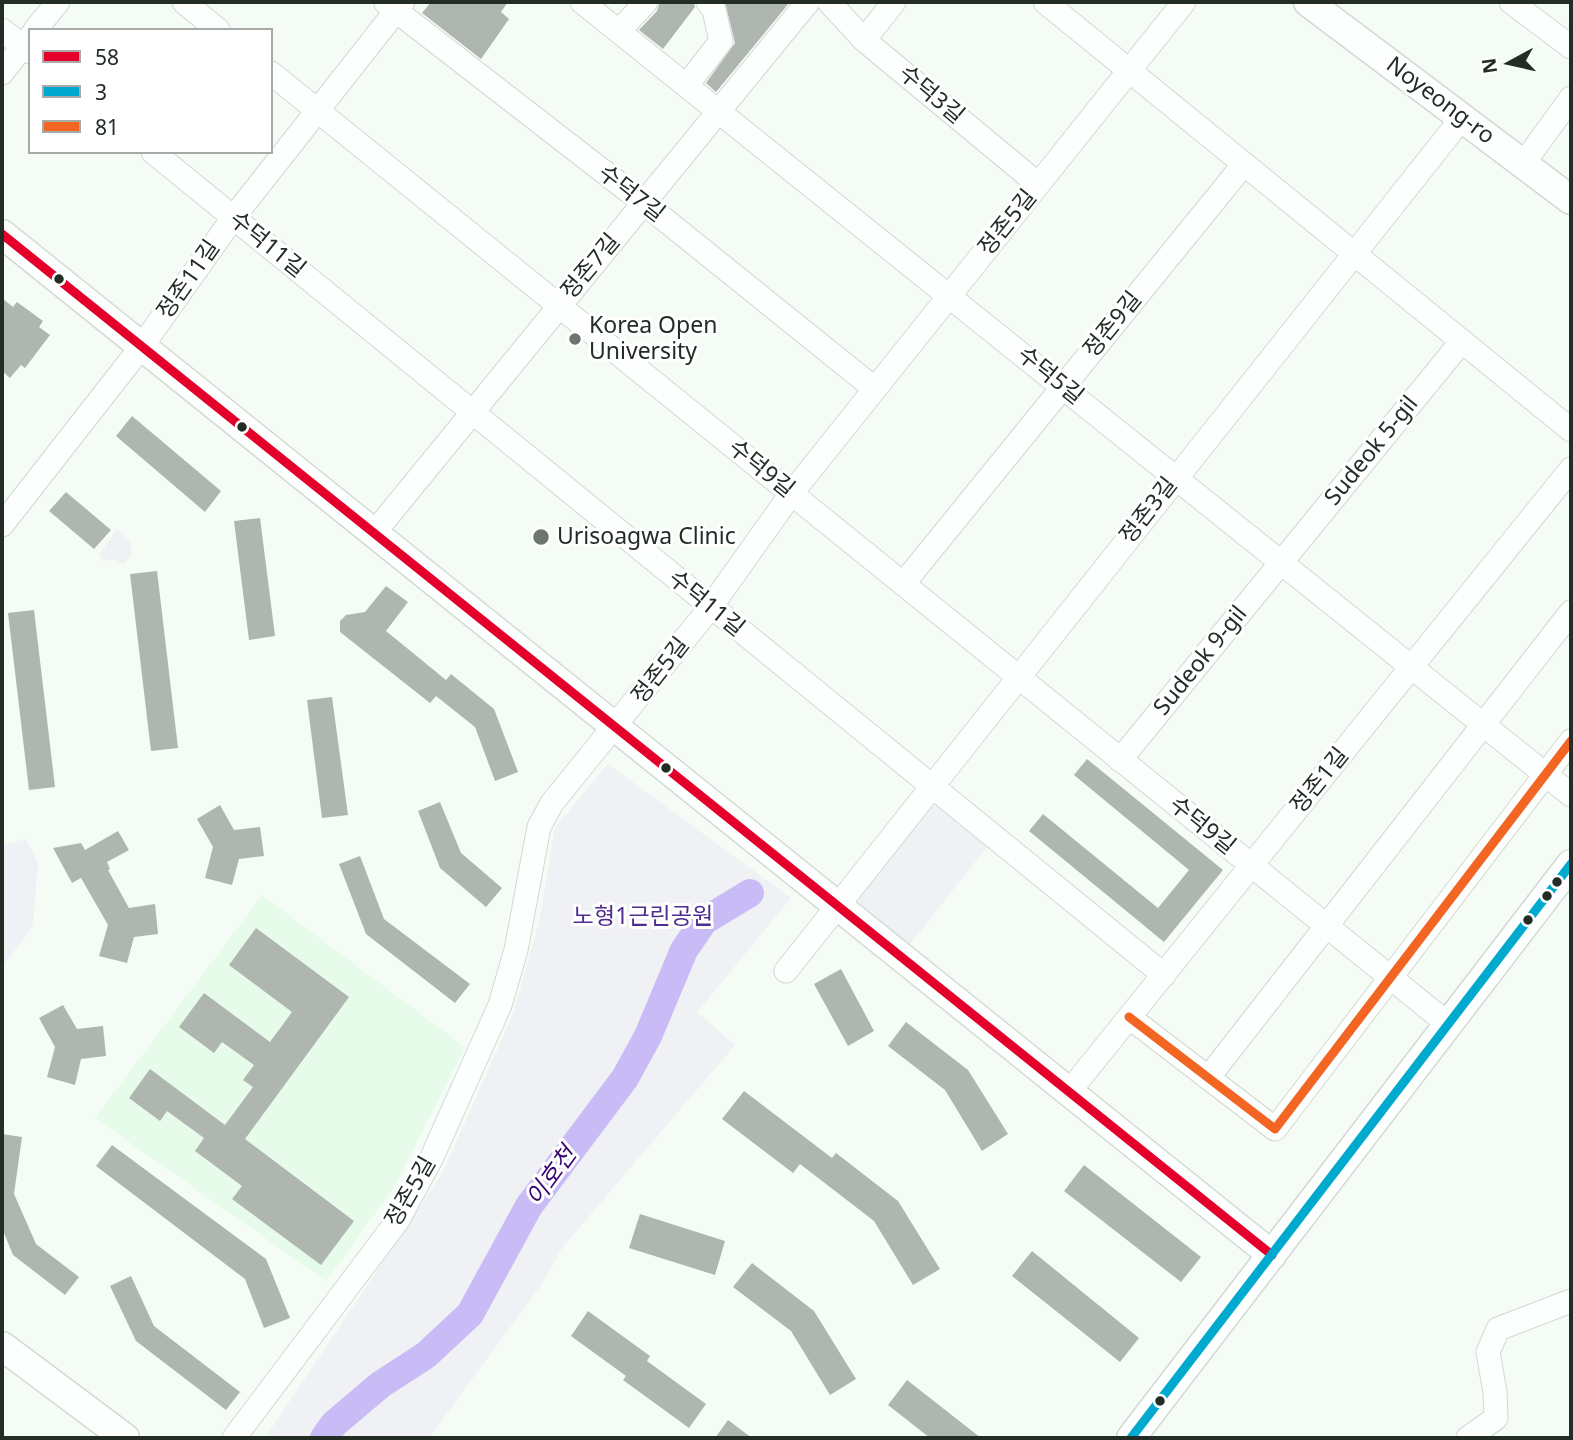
<!DOCTYPE html>
<html>
<head>
<meta charset="utf-8">
<style>
  body { margin:0 }
  #map { position:relative; width:1573px; height:1440px; overflow:hidden; background:#f4fcf5; font-family:"Noto Sans",sans-serif }
  canvas { display:block }
  .frame { position:absolute; inset:0; border:4px solid #232d25; pointer-events:none }
  .legend { position:absolute; left:28px; top:28px; width:245px; height:126px; box-sizing:border-box; background:#fff; border:2px solid #a7aba8; margin:0; padding:9px 12px; list-style:none; font-size:21px; color:#232d25 }
  .legend li { display:flex; align-items:center; gap:14px; height:35px }
  .legend b { width:35px; border:2px solid #a7aba8 }
  .north { position:absolute; left:1475px; top:28px; width:70px; height:70px; -webkit-text-stroke:5px #fff; paint-order:stroke; rotate:262deg; font-size:19px; font-weight:700; line-height:28px; text-align:center; color:#232d25 }
  .north::after { content:''; display:block; margin:auto; width:24px; height:32px; background:#232d25; clip-path:polygon(50% 0,100% 100%,50% 72%,0 100%) }
</style>
</head>
<body>
<div id="map">
<canvas width="1573" height="1440"></canvas>
<div class="frame"></div>
<ul class="legend">
<li><b style="height:9px;background:#e4002b"></b>58</li>
<li><b style="height:9px;background:#00a9ce"></b>3</li>
<li><b style="height:9px;background:#f26522"></b>81</li>
</ul>
<div class="north">N</div>
</div>
<script>
const context = document.querySelector('canvas').getContext('2d');
context.lineJoin = 'round';
function paint(path, color) { context.fillStyle = color; context.fill(path, 'evenodd'); }
function trace(path, color, width, dash) { context.strokeStyle = color; context.lineWidth = width; context.lineCap = dash ? 'butt' : 'round'; context.setLineDash(dash || []); context.stroke(path); }
function drawText(font, color, halo, rows, align = 'center') {
  context.font = font + ' "Noto Sans","Noto Sans KR",sans-serif'; context.lineWidth = 6; context.setLineDash([]); context.textBaseline = 'middle'; context.strokeStyle = halo; context.fillStyle = color; for (const [text, x, y, turn = 0] of rows) {
    context.save(); context.translate(x, y); context.rotate((+turn || 0) * Math.PI / 180); context.textAlign = isNaN(turn) ? turn : align; if (halo) context.strokeText(text, 0, 0); context.fillText(text, 0, 0); context.restore();
  }
}
const built = new Path2D(`
  M262,895L465,1047L393,1189L326,1281L95,1118Z`);
const green = new Path2D(`
  M117,529L131,542L132,555L123,564L113,559L104,561L99,555Z
  M608,764L791,898L697,1012L735,1045L562,1248L543,1282L429,1438H265L443,1172L513,1014L539,922L555,828Z
  M942,804L990,843L907,948L861,911L858,896L928,807Z
  M26,839L38,864L33,926L2,967V845Z`);
const river = new Path2D(`
  M324,1438L334,1424L380,1385L426,1355L470,1314L529,1206L625,1078L648,1036L684,950L704,921L750,893`);
const building = new Path2D(`
  M431,2H508L501,12L509,19L481,59L422,13Z
  M660,2H694L695,7L663,49L639,30L657,11Z
  M725,2H790L716,92L706,83L735,43Z
  M2,298L13,307L17,302L43,321L39,327L50,335L25,368L21,365L10,378L2,371Z
  M132,416L221,491L205,512L116,436Z
  M66,492L111,530L94,549L49,511Z
  M260,518L275,636L249,640L234,521Z
  M157,571L178,748L151,751L130,574Z
  M386,586L408,602L386,631L446,680L451,674L494,709L518,772L495,781L475,727L436,696L430,703L340,632V621L346,615L365,612Z
  M34,610L55,787L29,790L8,613Z
  M332,697L348,815L322,818L307,700Z
  M1087,759L1223,870L1164,942L1029,831L1043,814L1158,908L1189,870L1074,775Z
  M440,802L461,853L502,888L486,907L440,868L418,811Z
  M220,805L234,830L260,827L264,856L239,859L232,885L205,878L213,847L197,819Z
  M118,831L129,850L107,862L110,869L108,870L129,908L155,904L158,934L134,937L127,963L99,956L108,925L81,878L72,883L53,848L81,843L85,850Z
  M360,856L384,919L470,984L455,1003L366,934L339,864Z
  M256,928L349,997L245,1139L354,1221L321,1265L232,1199L242,1186L195,1151L204,1138L167,1111L160,1121L129,1098L150,1069L225,1125L253,1087L243,1080L254,1065L222,1042L214,1053L179,1027L204,993L270,1042L292,1012L229,965Z
  M841,969L874,1031L848,1046L814,984Z
  M63,1005L77,1029L103,1026L106,1056L81,1059L75,1085L47,1077L55,1047L39,1018Z
  M906,1022L968,1070L1008,1134L982,1151L945,1090L888,1046Z
  M744,1091L832,1158L836,1153L898,1201L940,1269L913,1285L874,1221L800,1164L793,1173L722,1119Z
  M2,1134L22,1137L14,1194L36,1244L79,1277L65,1295L13,1255L2,1228Z
  M112,1145L266,1259L290,1318L264,1328L245,1279L96,1166Z
  M1084,1165L1201,1257L1181,1282L1064,1191Z
  M640,1214L725,1241L715,1275L629,1248Z
  M1032,1251L1139,1338L1120,1362L1012,1276Z
  M752,1263L814,1311L856,1379L830,1395L791,1331L733,1287Z
  M131,1276L154,1326L240,1392L226,1410L136,1341L110,1286Z
  M588,1311L650,1356L647,1361L706,1404L689,1428L623,1380L626,1376L571,1336Z
  M907,1380L981,1438H930L888,1405Z
  M728,1420L752,1438H715Z`);
const minor = new Path2D(`
  M184,2L218,30
  M582,2L1571,795
  M829,2L864,40L1038,184
  M1045,2L1571,430
  M1511,2L1571,47
  M386,3L644,203L875,389
  M2,30L30,52
  M35,30L58,2
  M619,31L646,2
  M864,40L894,2
  M2,73L30,37
  M271,73L1448,1024
  M687,85L721,41L714,10L708,2
  M153,152L1164,975
  M1523,164L1571,98
  M2,525L142,346L233,218L403,2
  M374,533L808,2
  M903,584L1244,164
  M1120,760L1462,341
  M786,971L1462,118
  M1129,1017L1275,1129L1571,741
  M1208,1078L1571,612
  M1068,1093L1571,469
  M234,1438L398,1220L432,1157L500,1005L516,950L539,827L552,803L710,608L791,494L1184,2
  M1468,1438L1496,1418L1495,1392L1488,1352L1498,1329L1571,1301`);
const major = new Path2D(`
  M1308,2L1571,200
  M2,234L1272,1255
  M2,1346L125,1438
  M1131,1438L1571,864`);
const bus1 = new Path2D(`
  M2,234L1272,1255`);
const bus2 = new Path2D(`
  M1131,1438L1571,864`);
const bus3 = new Path2D(`
  M1129,1017L1275,1129L1571,741`);
const markers = [
  [59,279,6,"#232d25"],
  [575,339,7,"#6c756e"],
  [242,427,6,"#232d25"],
  [541,537,9,"#6c756e"],
  [666,768,6,"#232d25"],
  [1557,882,6,"#232d25"],
  [1547,896,6,"#232d25"],
  [1528,920,6,"#232d25"],
  [1160,1401,6,"#232d25"]
];
const streetNames = [
  ["수덕3길",931,95,40],
  ["Noyeong-ro",1440,101,37],
  ["수덕7길",631,194,38],
  ["정존5길",1008,223,-51],
  ["수덕11길",267,245,39],
  ["정존7길",591,267,-50],
  ["정존11길",189,280,-55],
  ["정존9길",1113,325,-51],
  ["수덕5길",1050,376,39],
  ["Sudeok 5-gil",1372,451,-51],
  ["수덕9길",761,469,39],
  ["정존3길",1149,511,-52],
  ["수덕11길",706,604,39],
  ["Sudeok 9-gil",1201,661,-51],
  ["정존5길",661,671,-52],
  ["정존1길",1320,781,-51],
  ["수덕9길",1202,826,39],
  ["정존5길",411,1192,-60]
];
const poiNames = [
  ["Korea Open",589,326],
  ["University",589,352],
  ["Urisoagwa Clinic",557,537]
];
const parkNames = [
  ["노형1근린공원",643,917]
];
const waterNames = [
  ["이호천",552,1177,-54]
];
paint(built, '#e6fbe9');
paint(green, '#eff1f5');
trace(river, '#c9bcf6', 28);
paint(building, '#aeb6af');
trace(minor, '#d1d9d2', 25);
trace(major, '#d1d9d2', 31);
trace(minor, '#fdfffe', 23);
trace(major, '#fdfffe', 28);
trace(bus1, '#e4002b', 9);
trace(bus2, '#00a9ce', 9);
trace(bus3, '#f26522', 9);
for (const [x, y, r, color] of markers) { const dot = new Path2D(); dot.arc(x, y, r, 0, 2 * Math.PI); context.fillStyle = color; context.fill(dot); trace(dot, '#fff', 2.5); }
drawText('23px', '#232d25', '#fff', streetNames);
drawText('23px', '#232d25', '#fff', poiNames, 'left');
drawText('23px', '#512c8f', '#fff', parkNames);
drawText('italic 24px', '#37066f', '#fff', waterNames);
</script>
</body>
</html>
